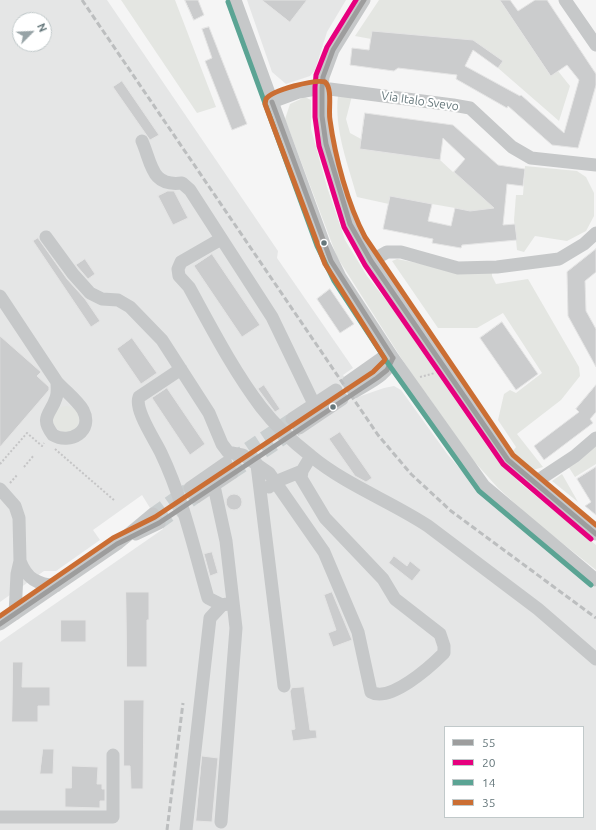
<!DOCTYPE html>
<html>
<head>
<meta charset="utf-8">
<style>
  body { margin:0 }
  #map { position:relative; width:596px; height:830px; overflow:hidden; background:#f5f5f5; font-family:Ubuntu,sans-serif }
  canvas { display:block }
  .legend { position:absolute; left:444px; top:726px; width:140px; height:92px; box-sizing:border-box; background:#fff; border:1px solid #c1c9ca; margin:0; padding:5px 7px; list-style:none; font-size:12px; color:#65777b }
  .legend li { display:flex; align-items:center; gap:8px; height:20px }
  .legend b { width:20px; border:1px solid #c1c9ca }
  .north { position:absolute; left:12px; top:12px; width:40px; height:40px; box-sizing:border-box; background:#fff; border:1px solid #c1c9ca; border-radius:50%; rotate:66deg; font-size:11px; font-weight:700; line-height:16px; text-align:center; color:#65777b }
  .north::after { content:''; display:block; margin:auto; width:14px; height:18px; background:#97a3a6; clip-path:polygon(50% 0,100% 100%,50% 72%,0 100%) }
</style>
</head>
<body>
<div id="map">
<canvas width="596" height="830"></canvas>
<ul class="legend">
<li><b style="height:5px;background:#9d9d9d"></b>55</li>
<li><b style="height:5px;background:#e6007e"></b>20</li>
<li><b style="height:5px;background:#5ba494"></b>14</li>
<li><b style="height:5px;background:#cb6e33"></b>35</li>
</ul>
<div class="north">N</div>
</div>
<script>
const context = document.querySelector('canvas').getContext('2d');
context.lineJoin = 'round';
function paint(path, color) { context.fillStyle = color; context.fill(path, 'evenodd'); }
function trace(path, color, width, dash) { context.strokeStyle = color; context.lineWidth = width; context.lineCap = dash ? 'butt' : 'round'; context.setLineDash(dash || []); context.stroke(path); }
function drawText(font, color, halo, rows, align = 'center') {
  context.font = font + ' Ubuntu,sans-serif'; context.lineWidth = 4; context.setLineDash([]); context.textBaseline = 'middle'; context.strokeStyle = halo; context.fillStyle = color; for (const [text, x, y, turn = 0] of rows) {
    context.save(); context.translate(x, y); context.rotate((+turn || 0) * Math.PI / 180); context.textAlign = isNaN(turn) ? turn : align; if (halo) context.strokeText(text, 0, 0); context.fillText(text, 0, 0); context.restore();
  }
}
const built = new Path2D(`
  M0,0H107L278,251L277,258L353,368L343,375L358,397L384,388L394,386L401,390L448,455L483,495L596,587V830H0V642L163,529L142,495L93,530L100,540L56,571H44L0,602ZM20,20H44V44H20ZM445,727H583V817H445Z
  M247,0H346L327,32L315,70L310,76L286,84L272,72Z`);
const green = new Path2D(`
  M121,0H175L216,107L197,113Z
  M379,0H510L558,71L570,86L559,121L498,68L470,48L388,42L355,36Z
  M338,95L352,96L346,119L350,133L361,139L440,160L453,172L459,166L486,191L506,193L504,216L466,219L455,208L432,204L430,213L357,197C348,164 334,130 338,95Z
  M305,97L311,100V129L327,187L345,240L367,276L389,304L492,453L520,483L596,545V570L533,520L498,488L472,459L405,364L337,257L285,119L290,104Z
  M525,166L577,171L586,177L594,193V216L586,231L567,241L535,236L524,252L517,250L514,220L516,195H523Z
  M397,259L458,271L492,270V276L496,284L528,279L579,367L580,376L561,400L517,434L543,467L533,470L513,451L516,447L498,420L504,394L510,390L516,393L542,373L503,313L477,328H438L392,261Z
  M53 419a13 13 0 1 1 26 0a13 13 0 1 1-26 0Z
  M596,446V464L575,477L568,466Z
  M562,474L578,502L552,481Z`);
const building = new Path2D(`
  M185,0H198L204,15L194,20Z
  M262,0H307L290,22Z
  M500,0H510L518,11L535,0H547L596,74V85L578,148L552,145L508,106L507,108L456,79L457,75L398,68L394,71L350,65L352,48L369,50L372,31L473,40L503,61L498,68L473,50L465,66L520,96L521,95L564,133L579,80L567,65L551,76Z
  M209,27L247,124L232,130L205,61L212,58L202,29Z
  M122,81L159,135L150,140L113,87Z
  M365,113L453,125L498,165L525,169L523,186L507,184L503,225L515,224L517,240L462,245L461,248L432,243L433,239L383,229L390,196L432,204L428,221L451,226L455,208L470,211L494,208L454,172L465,159L443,138L440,160L360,149Z
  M168,191H174L188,218L173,225L158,196Z
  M38,238L67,279L85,299L100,321L91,327L33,241Z
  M596,249V272L585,281L586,311L596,329V367L568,316L567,272Z
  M212,254L260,325L242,337L194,266Z
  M85,259L95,274L88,279L76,265Z
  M330,289L354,324L340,333L317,299Z
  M502,322L538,374L516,390L480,338Z
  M0,336L41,372L37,376L49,387V390L0,447Z
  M132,338L157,373L141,384L117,349Z
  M264,385L280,409L275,412L258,389Z
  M596,385V412L590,419L593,423L544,460L534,446L579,412L576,409Z
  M167,388L205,444L190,455L152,398Z
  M340,432L372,478L366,482L355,476L329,439Z
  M596,467V515L585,506L591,502L577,479Z
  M226 502a8 8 0 1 1 16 0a8 8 0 1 1-16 0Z
  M212,552L218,573L210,576L204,554Z
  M394,556L407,566L410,561L421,570L412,581L389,563Z
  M126,592H149V620H147V667H127Z
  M332,592L352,640L333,647L328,633L336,630L324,595Z
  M61,620H86V642H61Z
  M13,662H23L22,687H50V706H38V722H12Z
  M304,687L310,730H316L317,738L293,741L291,730L295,729L290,691L292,688Z
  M124,700H144L143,789H131L130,766H124Z
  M43,749H54L53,774H40Z
  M202,756L218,758L212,822L196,821Z
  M72,766L98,767L97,784H102V789H105V801H100V808L65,807V788H71Z`);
const minorTunnel = new Path2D(`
  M232,459L292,419
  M232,473L296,430
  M153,514L187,490
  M159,523L196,497`);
const path = new Path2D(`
  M420,377L435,373
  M55,449L115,501
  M0,464L27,433L42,446L44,443
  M24,467L34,455
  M10,483L18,474`);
const minor = new Path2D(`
  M235,0L324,244L340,277L393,358L484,486L596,580
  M364,0L333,50L323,77L322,88V116L326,144L350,224L371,261L508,460L596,534
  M565,0L596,45
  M272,102L299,92L322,88L453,105L470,108L512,147L531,158L596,165
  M142,141C152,164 151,187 182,183L190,190L272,317L314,404
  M46,237L73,274L90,293L102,299L118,300L130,307L162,340L209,413L222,444L228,452L243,455L269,473L324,552L358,632L371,692C390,703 430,667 444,653V646L440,634L395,599L383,579L325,518L301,478L302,471L311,456
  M221,239L181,262L178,269L179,276L189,287C211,327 233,370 261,407C274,424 293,442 311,456C346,485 390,501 428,526L538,609L596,659
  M371,261L387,252H401L458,268L497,267L559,259L584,244L596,233
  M0,296L57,382
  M181,369L139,397C134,410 155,440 161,453C183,499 194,549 208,598L222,605L233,603
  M57,382C65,391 77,400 83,410C94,431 70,445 53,435C39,417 51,414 56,398C58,393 57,387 57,382Z
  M348,382L382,358H393
  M354,392C370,382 387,376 393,358
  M292,419L336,390
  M299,428L342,399
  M257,465L284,686
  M534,483L575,456L596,438
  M214,486L226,541L236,628L221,822
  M269,487L275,482L302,471
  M190,488L226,463
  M0,489L15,506L19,518L20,561L17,574L15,614
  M196,497L232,473
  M136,534L159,523
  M20,561C27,579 37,584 56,586
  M0,624L117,544L153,514
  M0,817H113V755
  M186,830L210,618L222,605`);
const rail = new Path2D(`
  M82,0L378,435L411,474L451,511L596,618
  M167,830L183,703`);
const bus1 = new Path2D(`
  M364,0L333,50L323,77L322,88V116L326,144L350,224L371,261L508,460L596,534
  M272,102L331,261L393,358
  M0,624L117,544L159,523L377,378L387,370L393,358`);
const bus2 = new Path2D(`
  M356,0L327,47L316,75L315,87V117L319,146L344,227L365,265L503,464L591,539`);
const bus3 = new Path2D(`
  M228,2L317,246L334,281L387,362L479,491L591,585`);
const bus4 = new Path2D(`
  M0,616L113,538L155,517L373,372L384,361L385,359L325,264L265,104L266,99C272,90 315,79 325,82C333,89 328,110 330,120C335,157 348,205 365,237L513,455L596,525`);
const markers = [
  [324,243,3.5,"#65777b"],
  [333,407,3.5,"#65777b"]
];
const streetNames = [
  ["Via Italo Svevo",420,101,8]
];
paint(built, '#e5e6e6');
paint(green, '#e4e6e2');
paint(building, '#cbcccd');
trace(building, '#e4e4e4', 1);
trace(minorTunnel, '#cacfd0', 13, [13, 6]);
trace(path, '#c5c5c6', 2, [2, 2]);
trace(minor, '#c6c8c9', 13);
trace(rail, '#bcbebf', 3, [6, 3]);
trace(bus1, '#9d9d9d', 5);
trace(bus2, '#e6007e', 5);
trace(bus3, '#5ba494', 5);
trace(bus4, '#cb6e33', 5);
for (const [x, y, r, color] of markers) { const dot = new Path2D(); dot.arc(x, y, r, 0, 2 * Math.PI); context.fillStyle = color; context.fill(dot); trace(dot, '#fff', 1.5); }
drawText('12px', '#65777b', '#fff', streetNames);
</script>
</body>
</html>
